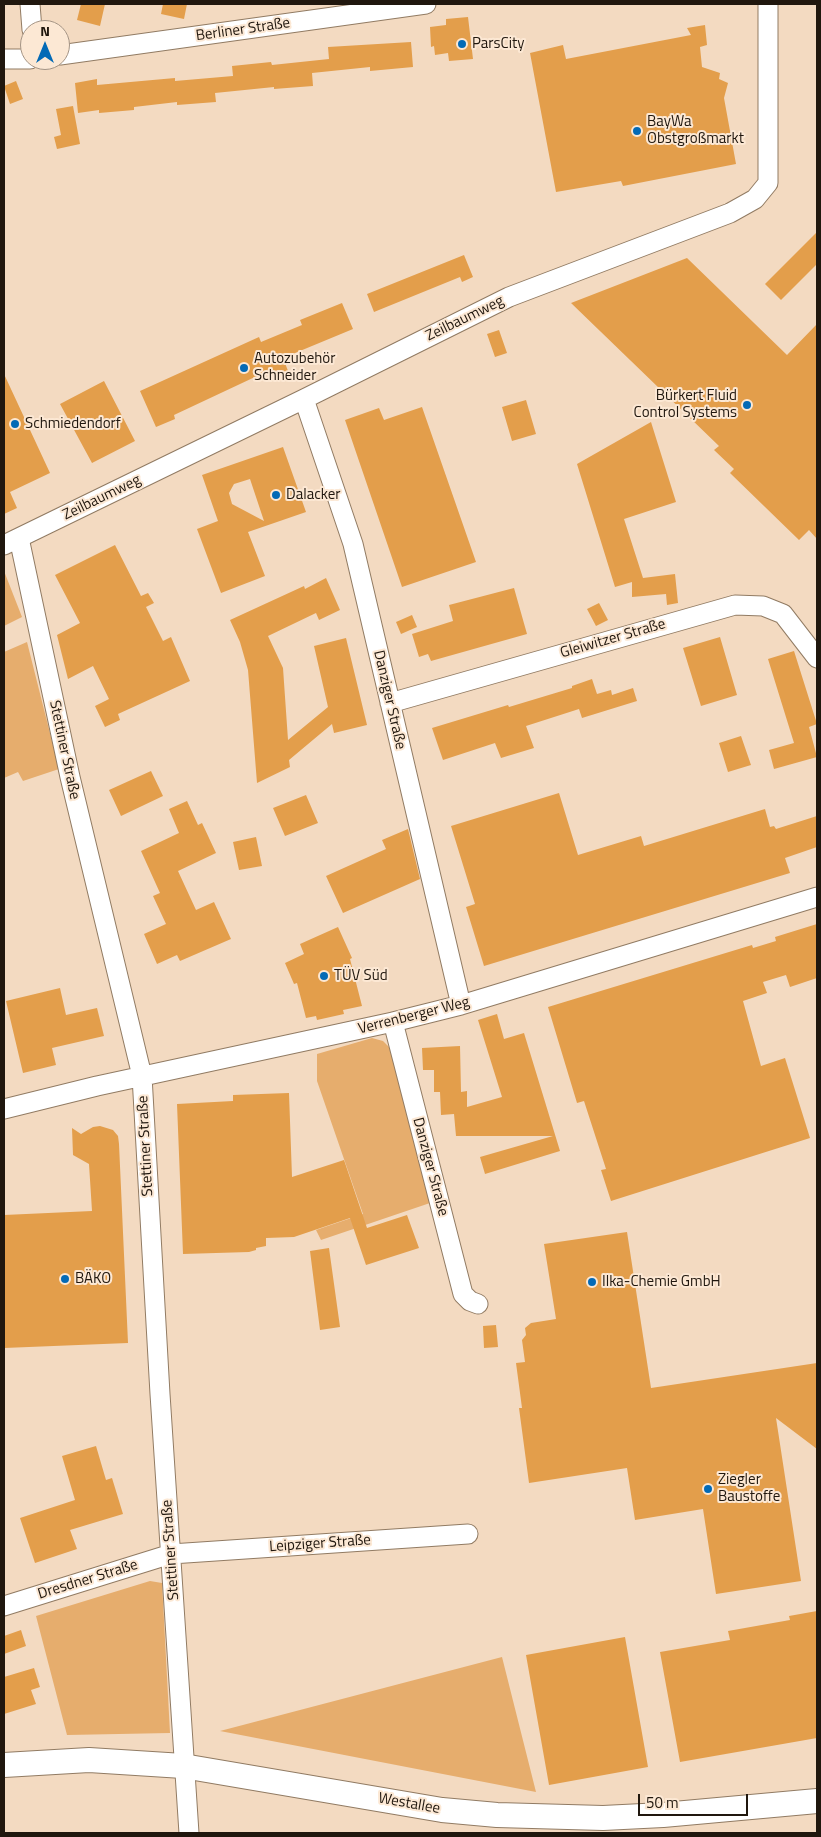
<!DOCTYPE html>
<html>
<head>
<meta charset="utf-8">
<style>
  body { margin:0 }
  #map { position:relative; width:821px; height:1837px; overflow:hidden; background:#f3dac1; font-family:"Titillium Web",sans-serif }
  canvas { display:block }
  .frame { position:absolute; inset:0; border:5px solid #20170e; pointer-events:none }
  .north { position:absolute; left:20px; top:20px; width:50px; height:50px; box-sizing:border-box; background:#fce8d4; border:1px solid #a49485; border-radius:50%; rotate:0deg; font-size:14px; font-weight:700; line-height:20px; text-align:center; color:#20170e }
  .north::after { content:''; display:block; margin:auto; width:18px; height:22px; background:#036ab6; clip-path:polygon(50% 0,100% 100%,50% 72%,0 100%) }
  .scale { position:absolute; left:638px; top:1794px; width:110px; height:22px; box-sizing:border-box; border:2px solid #20170e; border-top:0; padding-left:6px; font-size:15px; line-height:18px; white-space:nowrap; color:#20170e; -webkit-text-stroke:4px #fce8d4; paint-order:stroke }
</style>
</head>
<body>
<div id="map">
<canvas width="821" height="1837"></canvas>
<div class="frame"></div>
<div class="north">N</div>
<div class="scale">50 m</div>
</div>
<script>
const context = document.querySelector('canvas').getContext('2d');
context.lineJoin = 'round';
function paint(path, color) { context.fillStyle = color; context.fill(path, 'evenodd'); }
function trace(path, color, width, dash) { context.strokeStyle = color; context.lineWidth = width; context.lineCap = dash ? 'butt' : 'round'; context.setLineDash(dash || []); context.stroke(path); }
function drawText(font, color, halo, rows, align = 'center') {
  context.font = font + ' "Titillium Web",sans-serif'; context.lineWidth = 4; context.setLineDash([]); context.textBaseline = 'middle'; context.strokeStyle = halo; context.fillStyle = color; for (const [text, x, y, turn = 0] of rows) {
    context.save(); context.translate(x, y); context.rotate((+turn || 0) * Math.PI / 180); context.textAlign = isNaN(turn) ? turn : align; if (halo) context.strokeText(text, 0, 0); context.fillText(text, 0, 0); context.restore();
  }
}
const green = new Path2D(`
  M4,571L22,617L4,626Z
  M27,642L59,769L23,781L18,772L4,778V652Z
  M372,1038L383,1041L391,1049L430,1203L321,1240L316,1230L363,1214L317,1081V1054Z
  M150,1581L162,1583L170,1733L67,1735L36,1616Z
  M502,1657L536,1792L220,1731Z`);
const building = new Path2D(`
  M81,4H105L100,26L77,20Z
  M163,4H187L184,19L161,14Z
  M468,17L473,59L449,61L448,53L435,55L434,46L431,47L430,27L446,25V19Z
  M705,25L707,45L700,47L702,67L720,73L719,79L728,83L724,98L736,164L623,186L621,181L556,192L530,53L563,45L566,59L691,35L687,28Z
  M411,42L413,67L370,71V67L312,73L313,86L274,89V87L215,93L216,102L177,105V102L134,107V110L99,113V110L78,113L75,83L97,79V85L175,78V81L233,76L232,66L271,62L272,65L329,59L328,47Z
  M16,81L23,99L10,104L4,86Z
  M73,106L80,144L57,149L54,137L61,135L56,109Z
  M817,232V264L781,300L765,284Z
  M464,255L473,277L462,282L460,277L374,312L367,294Z
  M687,258L787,355L817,324V539L809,530L799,540L730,473L734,469L714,450L719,446L571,303Z
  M342,303L353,329L283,358L290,376L277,382L272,369L174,415L175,419L156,427L140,391L259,337L261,342L302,325L300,320Z
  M499,330L507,353L495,357L487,334Z
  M4,374L50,473L10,492L17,508L4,514Z
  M104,381L135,441L92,463L60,404Z
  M526,400L536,434L512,441L502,407Z
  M422,407L476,562L402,587L345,420L379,408L384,420Z
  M651,422L676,502L624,519L643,578L675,574L678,603L667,605L666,594L632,597V582L615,587L577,464Z
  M283,447L306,512L248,532L265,576L221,593L197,529L218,521L202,475ZM250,479L264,521L232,504L229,493L234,484Z
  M115,545L141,596L148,593L154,603L146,607L163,641L171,637L190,681L118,714L120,720L105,727L95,706L109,699L93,666L68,679L57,635L80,623L55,575Z
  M326,578L340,610L319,620L316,613L268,636L283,668L288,740L328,707L314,646L346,638L367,725L334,733L332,724L289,760L290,767L257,783L248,670L240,642L230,620L304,586L305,589Z
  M514,588L527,634L431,661L428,654L419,657L412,634L453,621L449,605Z
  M599,603L608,620L596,626L587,609Z
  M412,615L417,627L401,634L396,622Z
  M720,637L737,695L701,706L683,648Z
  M794,651L817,724L809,727L817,757L774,769L769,750L794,743L768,659Z
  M592,679L597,694L611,690L612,695L633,688L637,701L582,718L579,709L526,726L534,748L501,758L495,743L443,760L432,728L508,705L509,707L572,688V686Z
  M741,736L751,765L728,772L719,743Z
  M151,771L163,796L121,816L109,790Z
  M559,793L578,855L641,836L644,846L765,809L770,827L774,826L776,829L817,816V847L785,858L790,873L484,966L466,907L475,904L451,826Z
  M306,795L318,823L285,836L273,808Z
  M187,801L198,825L202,823L216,853L178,871L196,910L214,902L231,939L180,961L177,955L157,964L144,934L166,924L153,896L160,893L141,851L179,833L169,809Z
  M408,829L420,879L343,913L326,876L386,849L382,840Z
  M256,837L262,866L239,870L233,842Z
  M817,924V978L790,987L786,975L763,982L767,993L743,1001L761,1066L785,1058L810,1138L611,1201L601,1170L606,1169L584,1101L577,1103L548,1007L752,945L753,948L776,941L775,937Z
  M338,927L352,958L350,959L362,1006L343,1010L344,1014L317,1020L316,1016L306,1018L297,983L294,984L285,963L304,954L300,944Z
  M60,988L66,1015L97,1008L104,1036L52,1048L56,1065L23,1073L6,1001Z
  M497,1014L504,1039L524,1033L560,1151L485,1174L480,1157L553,1136H456L454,1114L441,1115L440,1092H434V1070H423L422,1048L460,1046L461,1092L467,1091V1107L502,1097L478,1020Z
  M289,1093L292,1177L344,1160L367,1228L407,1215L419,1248L366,1265L350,1218L294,1237L266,1238V1246L256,1248V1250L249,1252L183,1254L177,1104L233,1101V1095Z
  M100,1126L113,1130L118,1136L119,1144L128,1343L4,1348V1215L92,1211L89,1164L73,1155L72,1128L81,1134L93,1127Z
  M627,1232L651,1388L817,1363V1449L776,1418L801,1581L716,1594L703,1509L635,1520L627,1468L529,1483L519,1408H522L516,1363L525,1362L522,1340L526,1335L525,1328L531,1323L556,1319L544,1244Z
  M329,1248L340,1327L320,1330L310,1251Z
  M496,1325L498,1347L484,1348L483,1326Z
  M96,1446L106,1480L112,1478L123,1514L70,1530L77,1549L35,1563L20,1518L75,1500L62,1456Z
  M817,1611V1738L680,1762L660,1652L730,1640L728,1631L790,1620L789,1616Z
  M21,1630L26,1646L4,1654V1636Z
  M625,1637L648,1767L549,1785L526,1655Z
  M34,1668L40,1687L31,1690L36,1704L4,1714V1677Z`);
const minor = new Path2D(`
  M30,4L32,30
  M60,55L426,4
  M4,59H30
  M304,399L353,544L461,1005
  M19,538L70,777L142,1076L160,1394L189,1833
  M4,545L304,399L509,297L730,213L755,199L768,183V4
  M390,703L735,605L763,606L783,614L817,658
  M393,1022L463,1294L470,1301L478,1304
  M4,1109L97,1086L393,1022L461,1005L817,897
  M4,1606L171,1554L468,1534`);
const major = new Path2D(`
  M4,1765L89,1760L183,1766L442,1810L497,1815L603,1818L663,1815L817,1801`);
const markers = [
  [462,44,5,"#036ab6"],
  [637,131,5,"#036ab6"],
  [244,368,5,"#036ab6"],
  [747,405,5,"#036ab6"],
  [15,424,5,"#036ab6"],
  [276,495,5,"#036ab6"],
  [324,976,5,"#036ab6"],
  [65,1279,5,"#036ab6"],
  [592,1282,5,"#036ab6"],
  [708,1489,5,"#036ab6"]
];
const streetNames = [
  ["Berliner Straße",243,30,-8],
  ["Zeilbaumweg",465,319,-26],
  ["Zeilbaumweg",102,498,-26],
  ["Gleiwitzer Straße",613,639,-16],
  ["Danziger Straße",389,700,77],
  ["Stettiner Straße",64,750,78],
  ["Verrenberger Weg",414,1016,-14],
  ["Stettiner Straße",146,1146,-93],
  ["Danziger Straße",430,1167,75],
  ["Leipziger Straße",320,1544,-4],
  ["Stettiner Straße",171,1550,-94],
  ["Dresdner Straße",88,1580,-17],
  ["Westallee",409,1804,10]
];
const poiNames = [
  ["ParsCity",472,44],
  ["BayWa",647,122],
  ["Obstgroßmarkt",647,139],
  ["Autozubehör",254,359],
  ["Schneider",254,376],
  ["Bürkert Fluid",737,396,"right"],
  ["Control Systems",737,413,"right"],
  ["Schmiedendorf",25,424],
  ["Dalacker",286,495],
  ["TÜV Süd",334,976],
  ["BÄKO",75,1279],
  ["Ilka-Chemie GmbH",602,1282],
  ["Ziegler",718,1480],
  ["Baustoffe",718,1497]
];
paint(green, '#e6ad6d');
paint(building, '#e39e4b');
trace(minor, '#917b63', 21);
trace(major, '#917b63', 26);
trace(minor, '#fff', 19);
trace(major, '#fff', 24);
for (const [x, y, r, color] of markers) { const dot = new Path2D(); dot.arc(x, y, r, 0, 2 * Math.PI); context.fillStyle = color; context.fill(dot); trace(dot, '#fce8d4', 2); }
drawText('15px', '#20170e', '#fce8d4', streetNames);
drawText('15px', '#20170e', '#fce8d4', poiNames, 'left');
</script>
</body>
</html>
